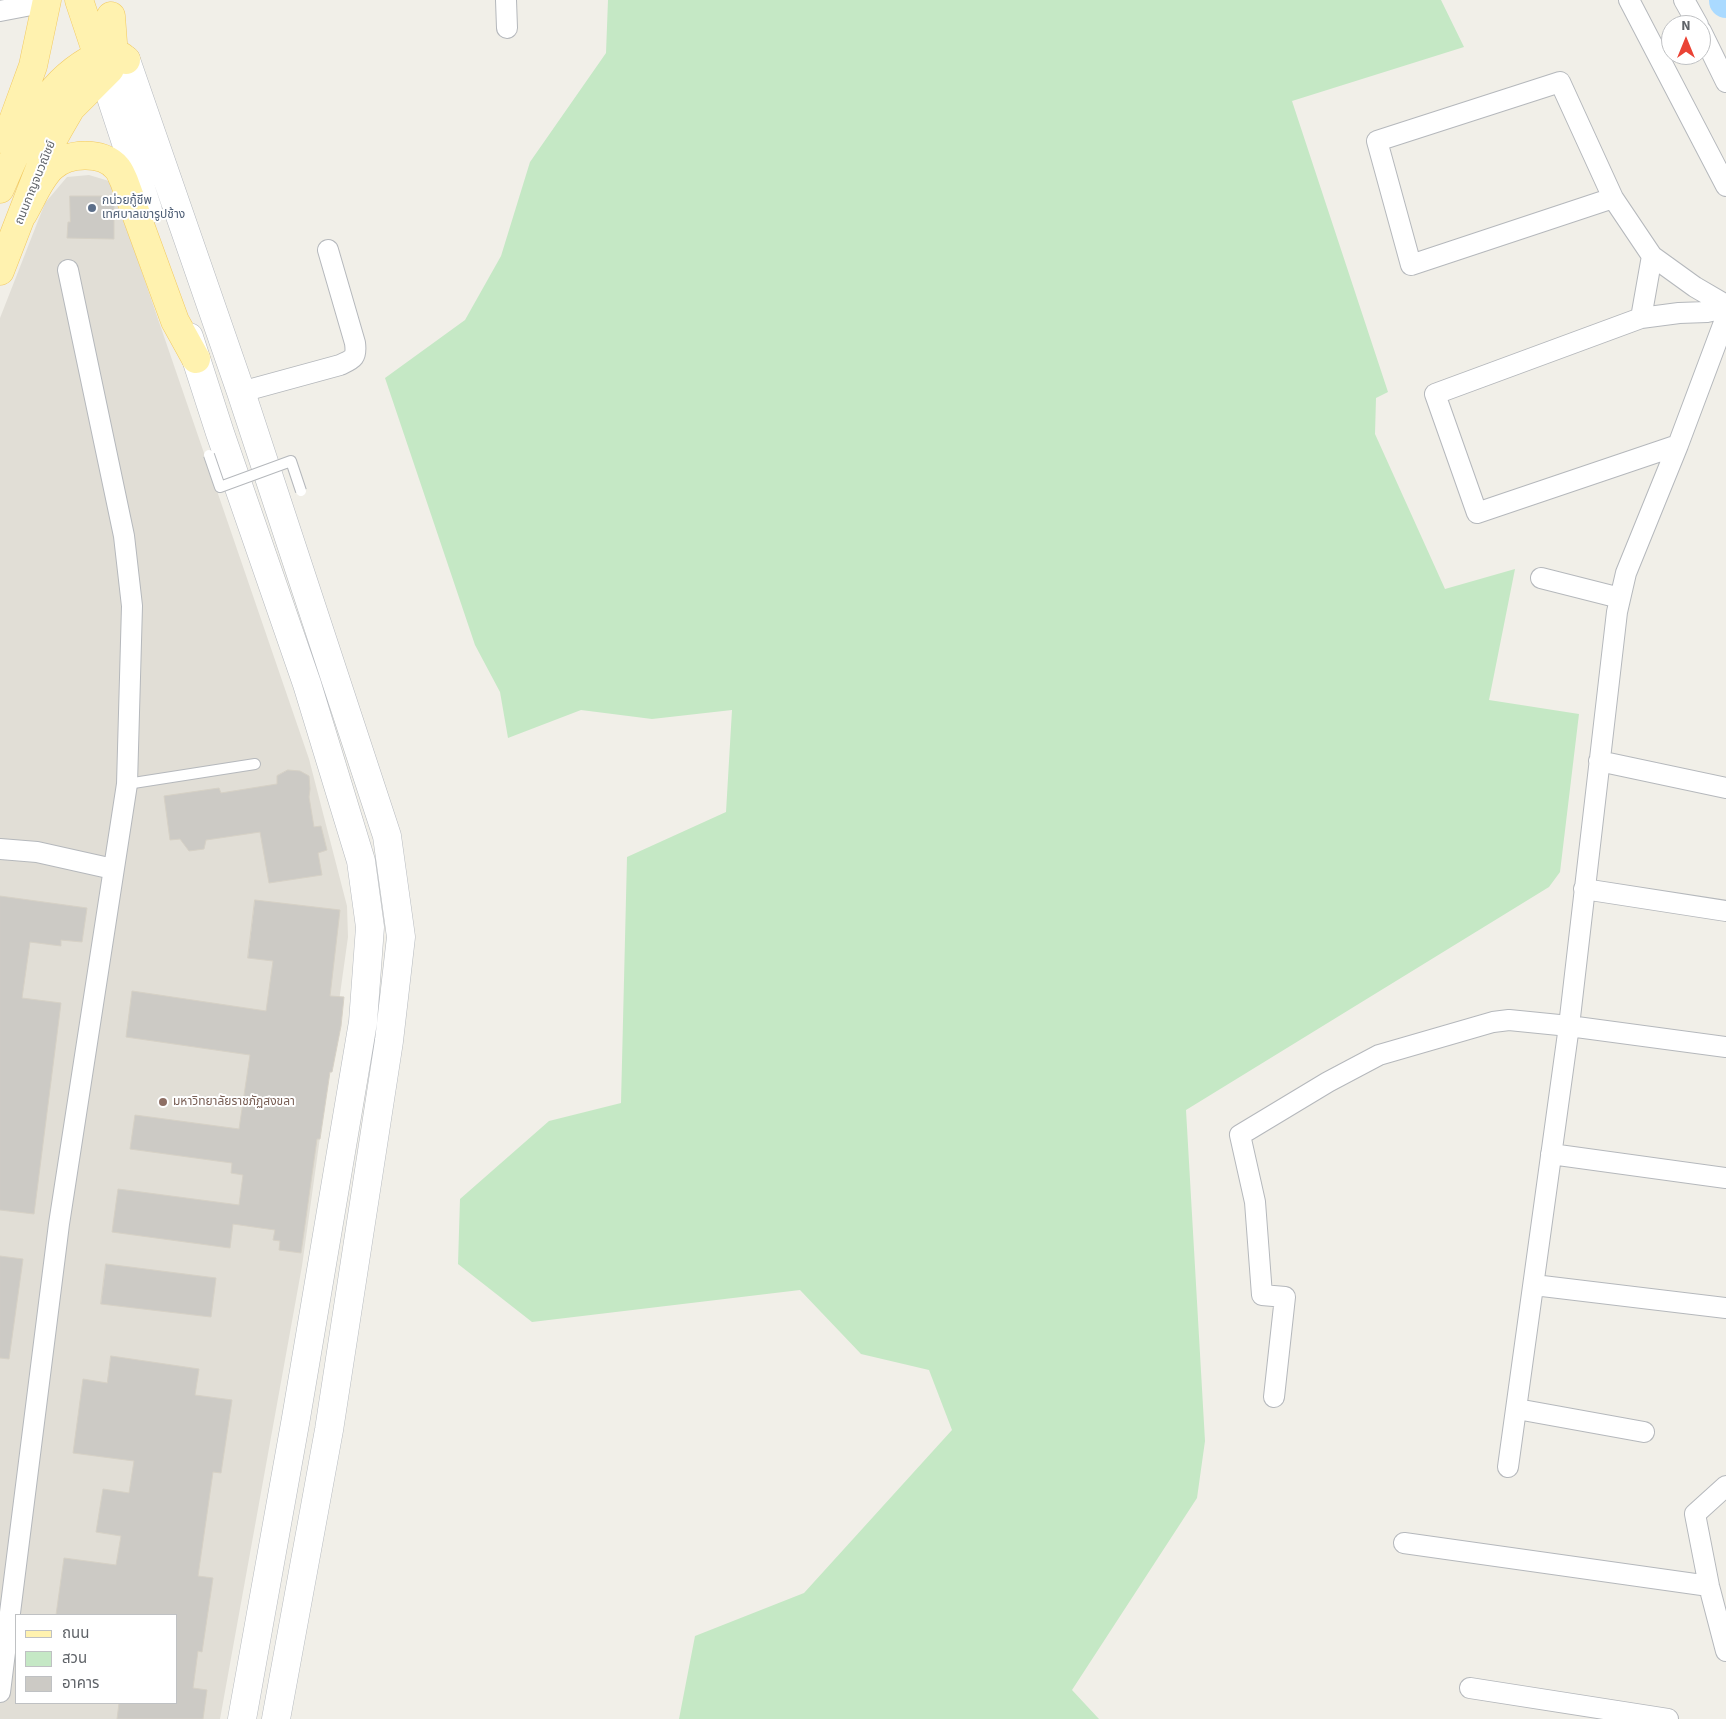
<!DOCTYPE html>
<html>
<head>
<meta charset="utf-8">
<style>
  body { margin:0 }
  #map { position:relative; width:1726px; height:1719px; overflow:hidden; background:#f1efe8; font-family:"Source Sans 3","Noto Sans Thai",sans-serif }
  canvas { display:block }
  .legend { position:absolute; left:15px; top:1614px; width:162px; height:90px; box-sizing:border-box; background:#fff; border:1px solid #bfc1c3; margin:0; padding:6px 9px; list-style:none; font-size:15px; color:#5f6368 }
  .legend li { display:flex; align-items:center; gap:10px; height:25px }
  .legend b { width:25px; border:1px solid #bfc1c3 }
  .north { position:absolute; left:1661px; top:15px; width:50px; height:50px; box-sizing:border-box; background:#fff; border:1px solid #bfc1c3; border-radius:50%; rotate:0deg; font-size:14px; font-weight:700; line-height:20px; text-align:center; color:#5f6368 }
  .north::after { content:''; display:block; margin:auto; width:18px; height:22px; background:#ea4335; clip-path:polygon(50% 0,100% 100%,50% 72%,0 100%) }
</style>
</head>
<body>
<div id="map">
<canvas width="1726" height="1719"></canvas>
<ul class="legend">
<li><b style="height:6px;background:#fff2af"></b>ถนน</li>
<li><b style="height:14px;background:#c5e8c5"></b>สวน</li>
<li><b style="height:14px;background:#cccac5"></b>อาคาร</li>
</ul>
<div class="north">N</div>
</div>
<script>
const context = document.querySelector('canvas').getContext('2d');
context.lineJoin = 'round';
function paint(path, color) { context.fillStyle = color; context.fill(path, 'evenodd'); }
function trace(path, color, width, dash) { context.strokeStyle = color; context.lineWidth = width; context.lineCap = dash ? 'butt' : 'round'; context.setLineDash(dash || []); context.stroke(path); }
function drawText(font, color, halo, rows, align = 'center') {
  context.font = font + ' "Source Sans 3","Noto Sans Thai",sans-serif'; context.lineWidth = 4; context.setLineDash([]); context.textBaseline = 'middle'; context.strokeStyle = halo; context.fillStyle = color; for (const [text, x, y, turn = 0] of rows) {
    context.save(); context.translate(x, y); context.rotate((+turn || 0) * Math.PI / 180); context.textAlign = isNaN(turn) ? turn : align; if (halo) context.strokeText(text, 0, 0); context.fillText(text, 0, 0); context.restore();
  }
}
const education = new Path2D(`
  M89,175L109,181L135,252L309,759L347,906L348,937L302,1266L220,1719H0V318L45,203L67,177ZM16,1615H176V1703H16Z`);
const green = new Path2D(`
  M608,0H1441L1464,47L1292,101L1388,392L1376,398L1375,434L1445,589L1515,569L1489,700L1579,714L1560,872L1549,887L1186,1110L1205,1441L1197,1498L1072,1690L1099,1719H679L695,1636L804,1593L952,1430L929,1370L861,1354L800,1290L532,1322L458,1264L460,1199L549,1121L621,1103L627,857L726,812L732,710L652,719L581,710L508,738L500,692L475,645L385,378L465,320L501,256L530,162L606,53Z`);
const river = new Path2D(`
  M1726,0V1`);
const building = new Path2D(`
  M70,196H113L114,200V239L67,238L68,222H70Z
  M288,770L300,771L309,776L310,789L309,797L314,827L321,826L327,850L318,853L322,875L269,883L260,832L206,840L204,849L189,851L180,839L170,840L164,796L219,788L221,793L277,784V776Z
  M0,896L87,908L82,942L61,940V946L30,942L22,998L61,1003L34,1214L0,1210Z
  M255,900L340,910L330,996L344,997L341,1026L332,1072H330L320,1139H317L301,1253L279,1250L280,1241L273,1240L275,1230L233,1224L230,1248L112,1232L118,1189L239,1205L243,1175L231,1173L232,1163L130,1149L135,1115L239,1129L250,1055L126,1037L132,991L266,1011L273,961L248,958Z
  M0,1256L23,1259L9,1359L0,1358Z
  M106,1264L216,1278L211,1317L101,1304Z
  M111,1356L199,1369L195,1395L232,1400L221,1473L213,1472L198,1576L213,1578L202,1652L198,1651L193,1688L207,1690L203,1719H117L119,1703H176V1615H56L64,1558L116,1565L121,1536L96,1532L103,1489L129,1493L134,1461L73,1453L83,1379L107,1383Z`);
const lane = new Path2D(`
  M127,784L255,764`);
const street = new Path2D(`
  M506,0L507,28
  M1629,0L1726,186
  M1684,0L1698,25
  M0,11L47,2
  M1701,31L1726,82
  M1613,198L1560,82L1377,141L1411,265L1613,198L1652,256L1695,287L1726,305
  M1641,318L1652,256
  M241,392L340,365C353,359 357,358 355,343L328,250
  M1678,445L1477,513L1435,394L1641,318L1679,313L1707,312L1726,308
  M1541,578L1620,598
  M1599,761L1726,788
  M0,849L37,852L113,869
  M1584,889L1726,911
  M1551,1154L1726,1178
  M1534,1285L1726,1308
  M1274,1397L1285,1297L1262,1295L1255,1202L1240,1135L1328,1082L1379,1055L1493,1022L1509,1020L1569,1026L1726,1047
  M1517,1409L1644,1432
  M1508,1467L1569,1026L1617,612L1626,573L1678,445L1726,317
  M1726,1486L1695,1514L1709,1586L1726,1651
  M1404,1543L1709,1586
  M1470,1688L1668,1719
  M0,1692L59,1224L127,784L132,606L124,536L68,270`);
const secondary = new Path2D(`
  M126,60L241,392L387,836L401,937L389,1041L329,1430L276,1719
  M104,76L148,210
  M189,337L220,433L307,684L361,861L370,927L363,1022L296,1418L242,1719`);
const primary = new Path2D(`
  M79,0L103,72
  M6,140L33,66L47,0
  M0,189C21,141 40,89 88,61C100,53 115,49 126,60
  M23,214C32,199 39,179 52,167C67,153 102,150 117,168C120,171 122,177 124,181L175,321L196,359
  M0,271L46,152L60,127L71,108L110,69L114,56L111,16`);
const laneBridge = new Path2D(`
  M209,455L220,487L291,461L301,491`);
const markers = [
  [92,208,5,"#5c6f8a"],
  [163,1102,5,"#8d6e63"]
];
const streetNames = [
  ["ถนนกาญจนวณิชย์",36,183,-68]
];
const serviceNames = [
  ["กน่วยกู้ชีพ",102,201],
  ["เทศบาลเขารูปช้าง",102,215]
];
const educationNames = [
  ["มหาวิทยาลัยราชภัฏสงขลา",173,1102]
];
paint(education, '#e1ded6');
paint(green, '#c5e8c5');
trace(river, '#aadaff', 34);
paint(building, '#cccac5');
trace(building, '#d6d1c6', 1);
trace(lane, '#b5b8bc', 12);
trace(street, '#b5b8bc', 22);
trace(secondary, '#b6babf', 29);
trace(primary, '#f2c960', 29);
trace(lane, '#fff', 10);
trace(street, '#fff', 20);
trace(secondary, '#fff', 28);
trace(primary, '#fff2af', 28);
trace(laneBridge, '#b5b8bc', 12, []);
trace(laneBridge, '#fff', 10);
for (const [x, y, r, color] of markers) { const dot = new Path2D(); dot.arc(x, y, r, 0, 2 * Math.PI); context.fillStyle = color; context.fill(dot); trace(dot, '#fff', 2); }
drawText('12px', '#5f6368', '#fff', streetNames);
drawText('12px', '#4e5e75', '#fff', serviceNames, 'left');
drawText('12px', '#785e54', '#fff', educationNames, 'left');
</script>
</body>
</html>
